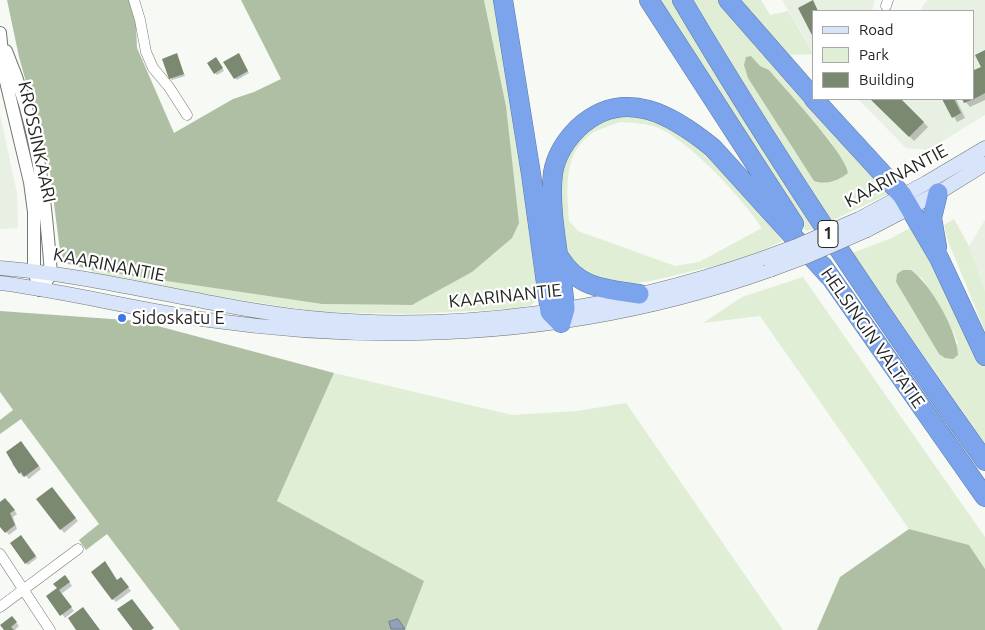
<!DOCTYPE html>
<html>
<head>
<meta charset="utf-8">
<style>
  body { margin:0 }
  #map { position:relative; width:985px; height:630px; overflow:hidden; background:#f6f9f4; font-family:Ubuntu,sans-serif }
  canvas { display:block }
  .legend { position:absolute; left:812px; top:10px; width:162px; height:90px; box-sizing:border-box; background:#fff; border:1px solid #a7a8a7; margin:0; padding:6px 9px; list-style:none; font-size:15px; color:#242523 }
  .legend li { display:flex; align-items:center; gap:10px; height:25px }
  .legend b { width:25px; border:1px solid #a7a8a7 }
</style>
</head>
<body>
<div id="map">
<canvas width="985" height="630"></canvas>
<ul class="legend">
<li><b style="height:6px;background:#d7e4fa"></b>Road</li>
<li><b style="height:14px;background:#dfeed5"></b>Park</li>
<li><b style="height:14px;background:#7a896f"></b>Building</li>
</ul>
</div>
<script>
const context = document.querySelector('canvas').getContext('2d');
context.lineJoin = 'round';
function paint(path, color) { context.fillStyle = color; context.fill(path, 'evenodd'); }
function trace(path, color, width, dash) { context.strokeStyle = color; context.lineWidth = width; context.lineCap = dash ? 'butt' : 'round'; context.setLineDash(dash || []); context.stroke(path); }
function drawText(font, color, halo, rows, align = 'center') {
  context.font = font + ' Ubuntu,sans-serif'; context.lineWidth = 4.5; context.setLineDash([]); context.textBaseline = 'middle'; context.strokeStyle = halo; context.fillStyle = color; for (const [text, x, y, turn = 0] of rows) {
    context.save(); context.translate(x, y); context.rotate((+turn || 0) * Math.PI / 180); context.textAlign = isNaN(turn) ? turn : align; if (halo) context.strokeText(text, 0, 0); context.fillText(text, 0, 0); context.restore();
  }
}
const built = new Path2D(`
  M782,0H875L872,9L878,11H814V53Z
  M927,0H985V115L928,150L906,148L858,99H974V11H920Z
  M0,114L17,193L18,220V228L0,229Z
  M985,220V291L969,246Z`);
const green = new Path2D(`
  M484,0H496L539,291L537,300L531,305L513,309L408,314L319,312L92,277V270L322,304L412,305L472,272L506,106Z
  M659,0H674L813,229L806,231Z
  M694,0H721L888,194L831,221L731,63ZM760,66L769,70L833,144L814,181L749,78Z
  M737,0H761L770,15L788,11L814,54L786,55Z
  M640,114L691,139L737,183L782,241L747,258L651,281L627,284L594,280L574,267L563,245L561,172L569,148L604,118ZM620,122C634,123 648,123 661,129C694,146 741,197 762,228L699,262L675,266L578,231L569,221C567,189 562,152 594,132C602,128 612,125 620,122Z
  M954,219L969,246L985,291V331L948,241L944,225Z
  M915,225L985,366V443L852,253L892,238ZM897,274L922,278L953,331L958,343L939,354L896,282Z
  M803,277L985,537V569L969,545L909,529L760,316L703,323L742,297Z
  M334,373L512,415L577,411L626,403L783,630H405L277,501Z`);
const forest = new Path2D(`
  M7,0H135L137,48L174,133L233,99L254,92L281,79L241,0H484L506,106L519,223L512,238L472,272L412,305L322,304L92,270L65,263L60,251L49,164L19,57Z
  M751,56L760,66L769,70C785,89 847,155 848,173C838,181 826,185 814,181L748,78L744,65L746,57Z
  M903,270H911C931,285 957,330 958,355L953,359L945,358L939,354L896,282L897,274Z
  M0,311L139,321L334,373L277,501L424,581L405,630H180L107,534L86,550L79,540L99,524L21,419L0,434V420L13,410L0,392Z
  M909,529L969,545L985,569V630H817L840,577Z`);
const water = new Path2D(`
  M398,619L405,629H391L389,622Z`);
const shadow = new Path2D(`
  M985,51V100L970,107L963,99H974V72L982,67Z
  M176,55L185,76L172,80L170,78Z
  M240,57L249,73L237,80L235,78Z
  M218,61L224,71L217,75L215,73Z
  M872,99H900L928,127L914,141Z
  M944,99H956L965,118L957,122Z
  M24,446L41,469L29,479L25,475L23,477L12,464Z
  M52,488L78,521L64,533L61,529Z
  M9,502L17,514L13,517L17,529L9,535L0,525V503Z
  M23,539L37,558L28,565L26,563Z
  M108,566L117,581L124,582L131,591L116,602L113,599Z
  M68,580L72,586L61,594L74,611L65,618L48,596Z
  M15,621L19,626L15,630H6Z`);
const building = new Path2D(`
  M813,0L818,11H814V39L798,8Z
  M985,50V93L974,99V70L981,67L975,55Z
  M177,53L184,74L169,79L162,59Z
  M239,53L248,71L234,79L223,62Z
  M216,57L223,68L214,74L207,63Z
  M870,99H901L924,122L909,137Z
  M942,99H954L961,113L952,118Z
  M962,99H974L964,103Z
  M21,441L39,466L24,477L21,472L19,474L6,452Z
  M52,487L76,518L60,530L36,499Z
  M5,498L15,510L10,513L15,525L5,533L0,527V502Z
  M21,535L36,556L25,564L10,543Z
  M105,561L117,580L121,577L129,587L112,600L91,572Z
  M65,575L70,582L59,590L72,607L60,616L46,596L57,588L53,584Z
  M132,599L154,628L151,630H133L117,609Z
  M83,607L100,630H76L68,618Z
  M12,616L17,622L11,627L14,630H4L0,625Z`);
const minor = new Path2D(`
  M134,0L140,20L146,52L153,68L169,87L187,115
  M886,6L888,0
  M0,554L50,630
  M0,607L78,549`);
const tertiary = new Path2D(`
  M0,33L4,73L30,182L34,212V271L40,290
  M6,51C38,126 45,194 51,274L40,290`);
const secondary = new Path2D(`
  M859,219L926,183L985,148
  M867,230L938,193L985,164
  M0,268C104,276 206,307 310,318C462,333 618,309 761,259
  M0,283C70,292 139,310 209,320C400,347 587,335 770,270`);
const motorway = new Path2D(`
  M503,0L531,174L550,312L561,323L565,309C562,267 548,214 553,173C556,155 565,141 578,128C624,85 674,116 713,148L829,276
  M649,0L794,224
  M682,0C775,158 878,311 985,461
  M728,0L814,98
  M814,99L902,195L939,258L985,356
  M937,247L932,218L938,193
  M560,258C579,289 606,289 639,294
  M822,265L985,497`);
const secondaryBridge = new Path2D(`
  M761,259L799,245L859,219
  M770,270L805,257L867,230`);
const markers = [
  [122,318,5,"#3b78e7"]
];
const shields = [
  [828,234,20]
];
const shieldNames = [
  ["1",828,234]
];
const streetNames = [
  ["KROSSINKAARI",37,142,78],
  ["KAARINANTIE",896,176,-28],
  ["KAARINANTIE",109,265,11],
  ["KAARINANTIE",505,296,-6],
  ["HELSINGIN VALTATIE",873,338,55]
];
const poiNames = [
  ["Sidoskatu E",132,318]
];
paint(built, '#e8efe3');
paint(green, '#dfeed5');
paint(forest, '#afbfa3');
paint(water, '#92a1bb');
trace(water, '#717c8d', 1);
paint(shadow, '#0003');
paint(building, '#7a896f');
trace(minor, '#747672', 11);
trace(tertiary, '#747672', 14);
trace(secondary, '#747672', 15);
trace(motorway, '#5d78a6', 20);
trace(minor, '#fff', 10);
trace(tertiary, '#fff', 12);
trace(secondary, '#d7e4fa', 14);
trace(motorway, '#7ba4ed', 19);
trace(secondaryBridge, '#747672', 15, []);
trace(secondaryBridge, '#d7e4fa', 14);
for (const [x, y, r, color] of markers) { const dot = new Path2D(); dot.arc(x, y, r, 0, 2 * Math.PI); context.fillStyle = color; context.fill(dot); trace(dot, '#fff', 2); }
for (const [x, y, w] of shields) { const box = new Path2D(); box.roundRect(x - w / 2, y - 13.5, w, 27, 4); context.fillStyle = '#fff'; context.fill(box); trace(box, '#242523', 1); }
drawText('bold 16px', '#242523', null, shieldNames);
drawText('18px', '#242523', '#fff', streetNames);
drawText('18px', '#242523', '#fff', poiNames, 'left');
</script>
</body>
</html>
